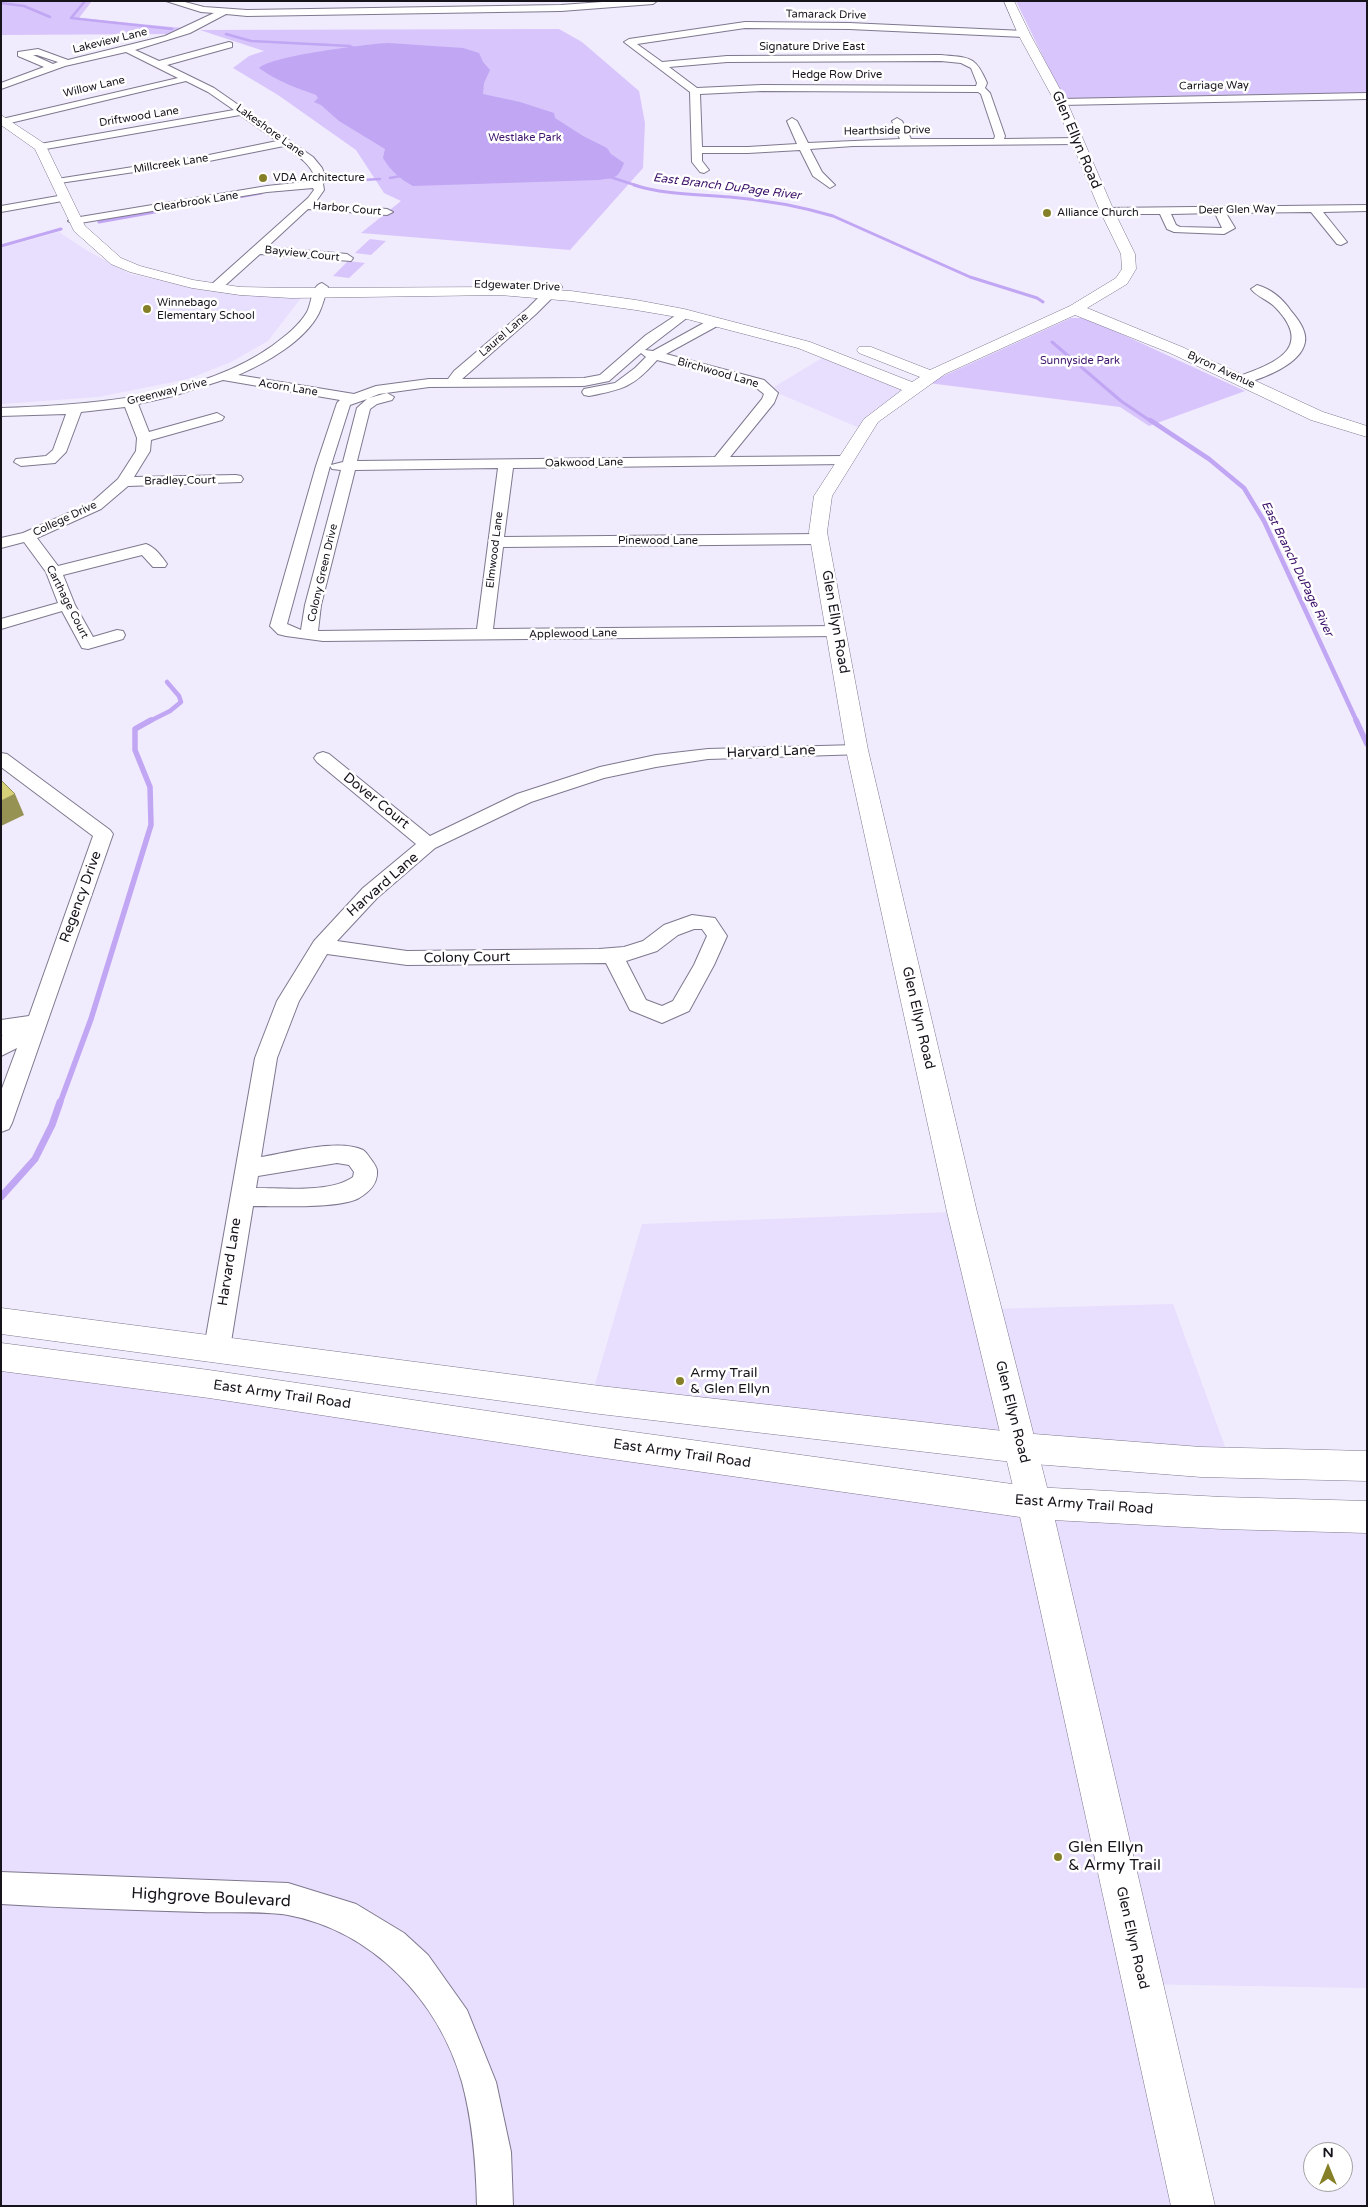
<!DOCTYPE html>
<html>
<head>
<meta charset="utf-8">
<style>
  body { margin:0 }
  #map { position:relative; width:1368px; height:2207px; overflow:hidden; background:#f1ebfe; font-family:"Varela Round",sans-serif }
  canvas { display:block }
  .frame { position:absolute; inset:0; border:2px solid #16131b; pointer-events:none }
  .north { position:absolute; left:1303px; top:2142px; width:50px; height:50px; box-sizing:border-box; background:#fff; border:1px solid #a2a1a4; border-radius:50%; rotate:0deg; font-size:14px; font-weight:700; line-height:20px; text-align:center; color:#16131b }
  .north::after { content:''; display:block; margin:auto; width:18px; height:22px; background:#858028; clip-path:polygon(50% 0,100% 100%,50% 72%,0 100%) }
</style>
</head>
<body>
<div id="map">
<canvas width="1368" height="2207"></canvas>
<div class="frame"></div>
<div class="north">N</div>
</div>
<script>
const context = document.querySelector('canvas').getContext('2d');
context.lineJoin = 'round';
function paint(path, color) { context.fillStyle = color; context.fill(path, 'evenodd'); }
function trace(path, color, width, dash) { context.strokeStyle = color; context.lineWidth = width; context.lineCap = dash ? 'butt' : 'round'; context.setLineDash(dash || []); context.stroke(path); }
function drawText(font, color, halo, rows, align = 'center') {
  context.font = font + ' "Varela Round",sans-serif'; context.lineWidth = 5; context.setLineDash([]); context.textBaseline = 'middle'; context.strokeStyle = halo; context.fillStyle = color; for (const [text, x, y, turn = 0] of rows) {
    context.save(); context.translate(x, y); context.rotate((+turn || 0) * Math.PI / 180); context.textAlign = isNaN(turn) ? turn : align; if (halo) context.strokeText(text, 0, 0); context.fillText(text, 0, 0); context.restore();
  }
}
const built = new Path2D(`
  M59,232L86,250L130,274L204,290L301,298L268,341L231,362L188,379L98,397L1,404V248Z
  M827,355L909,389L862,429L780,394L774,387Z
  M953,1212L1008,1437L593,1391L642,1224Z
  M1173,1304L1228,1455L1027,1439L993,1309Z
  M1,1371L800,1475L1367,1524V1988L1133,1984L1185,2206H1Z`);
const green = new Path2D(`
  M1,1H92L79,18L183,28L167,34L1,35Z
  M1016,1H1367V94L1064,100Z
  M559,29L582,42L639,91L645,123L643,168L570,250L361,233L401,201L384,193L356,150L278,95L233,68L249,56L264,51L200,30Z
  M370,239L386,241L371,255L355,253Z
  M348,261L365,263L349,278L333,276Z
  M1071,318H1081L1093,321L1245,391L1149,426L1120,407L928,383Z`);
const water = new Path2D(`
  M388,43L463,48L479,53L483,62L490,70L484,83L483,94L520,102L554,113L555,118L583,136L607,148L611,154L624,163C618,179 614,178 598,180L413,186C400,179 391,171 383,158L385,149L339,121L321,105L314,102L318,98L316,95C295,87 278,82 259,68C271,56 367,44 388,43Z`);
const streamFar4 = new Path2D(`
  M85,1L71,18L172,29
  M1,3L24,6L50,17
  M226,34L251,41L350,46L356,50
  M607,176L638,186
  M390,178L406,175
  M326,182L380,179`);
const streamFar3 = new Path2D(`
  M634,185C665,195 698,194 730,197C765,200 799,206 833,216L970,277L1037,298L1043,302
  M99,222L261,193
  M1,246L61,229
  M1052,342L1121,401L1152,422`);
const streamFar2 = new Path2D(`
  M1150,420L1209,459L1244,488L1264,521L1357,722
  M148,722L170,711L181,702L179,696L167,682`);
const streamFar1 = new Path2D(`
  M1356,720L1367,744
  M60,1103L91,1019L151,825L150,787L135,750V729L151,720`);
const stream = new Path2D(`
  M1,1197L35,1159L52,1125L60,1102`);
const minor = new Path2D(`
  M166,1H181L204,7L247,10L561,5L616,1H657L653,4L561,11L247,16L226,14L190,33L135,50L159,61L229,42L232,43V47L167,65L214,88L313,157L322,168L326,179L323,184L324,190L315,203L387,209L393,212L387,215L308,209L267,247L347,254L353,258L351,261L260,254L220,290H212L210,287L212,284L308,198L314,190L313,188L267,192L74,224L68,221L74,218L267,186L314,181L316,179C310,163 298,156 284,146L209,161L53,184L52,182L53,180L57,179L209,155L277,141L240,115L40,150L35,147L40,144L234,110L208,92L186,81L6,124L1,121L2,119L178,78L126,52L65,66L1,89V83L44,67L18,56V52L38,49L68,60L165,36L214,13L201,12ZM33,55H37L58,62L53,64Z
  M745,22L849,23L1024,31L1029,34L1024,37L849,29L745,28L637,44L662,62L727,56L941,55C970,58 975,55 987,83L985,88L990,93L1005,136L1004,139L1077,138L1082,141L1077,144L853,146L810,149L822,172L835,185L830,188L813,176L800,150L748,153H702V161L709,170L704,173L700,172L692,162L690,92L624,42L629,39ZM941,61L961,63L971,68L977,83L976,86L762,85L697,88L669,67L727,62ZM762,91L978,92L981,94L995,136L994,139H911L902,121L897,118L892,121L900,139L808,143L797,121L792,118L787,121L797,144L748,147H702L700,94Z
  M1367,93V99L1061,105L1056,102L1061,99Z
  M64,195L70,198L68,200L1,212V206Z
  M1367,205V211L1323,212L1347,242L1341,245L1337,244L1311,212L1226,213L1235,228L1224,234L1174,232L1167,229L1160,214H1107L1101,211L1107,208ZM1215,213L1222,228L1180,227L1176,225L1171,214Z
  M322,283L328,287C325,295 323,305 319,313C305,341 266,363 238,375L354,394L376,386L429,379H448L454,371L528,308L552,284H560L562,287L560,290L536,314L462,379L584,378L600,375L646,335L684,310L690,314L688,317L645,350L653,351L711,319H719L721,322L719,325L666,354L764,380L778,393L774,403L730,457L845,456L852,460L845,464L513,468L504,537L819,534L824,536L827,539L824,542L819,544L503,547L493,629L837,626L843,627L845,631L843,635L837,636L323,641L286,636L278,634L270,626L316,466L337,403L340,400L223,380L173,396L138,404L149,432L217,413L224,417L222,420L151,440L150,451L134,477L236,475L241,476L243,479L241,482L128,486L101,509L37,538L58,566L146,544C155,547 162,557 167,564L165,567H153L142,555L63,575L75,605L93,637L117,630L123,631L125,635L123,639L88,649L82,648L62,611L1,629V619L58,603L46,572L24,542L1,548V538L23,533L91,503L118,479L136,451L137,438L125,407L81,412L66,452L55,463L21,466L14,462L16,459L46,456L53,450L66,414L1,416V408C87,405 199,398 272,346C284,337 299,326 307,312C312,303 311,286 322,283ZM641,353L646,357L635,368L615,383L584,389L582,392L584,395L589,396C624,389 633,387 657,360L754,386L764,394L762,399L715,457L357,461L370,409L377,404L392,400L394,397L387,393L369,398L379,394L429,387L584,386L609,381ZM367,399L357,408L343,462L331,465L350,405ZM330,466L332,469L341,470L305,605L301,630L287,624ZM498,468L477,629L318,631L321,605L355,470Z
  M1257,285C1271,289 1283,299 1291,311C1298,319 1307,331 1305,342C1301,365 1261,379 1242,384L1235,380L1237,377C1273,364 1315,349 1276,308C1269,300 1257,297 1251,289Z
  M857,745L863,746L866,750L863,754L708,759L656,767L604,778L531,802L435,848L377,898L337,941L407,951L599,949L624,947L643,941L664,925L692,915L715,918L727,936L714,965L689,1011L662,1023L630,1010L606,963L407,965L327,954L299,1001L277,1058L261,1157C287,1153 338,1138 363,1150C366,1152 368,1155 370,1158C373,1162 377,1167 377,1171C378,1184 369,1192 359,1198C339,1209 278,1206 253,1206L230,1348L226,1356L217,1359L208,1356L204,1348L255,1058L277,1001L314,941L363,888L416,844L317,762L314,758L317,754L323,752L329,754L430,836L517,794L600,767L656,755L708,749ZM694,929H702L707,936L694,965L673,1001L662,1006L646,1000L626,961L657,951L678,935ZM337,1163L349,1165L354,1172L353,1177C331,1193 283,1188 256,1188L258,1176Z
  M1,753L7,754L110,830L113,834L12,1123L9,1129L1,1132V1091L17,1048L1,1056V1037L3,1035L1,1036V1020L29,1016L93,836L1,767Z
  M1,1872L288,1883L356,1904L404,1933L428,1955L467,2010L496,2082L511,2152L513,2206H477C476,2164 473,2123 462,2082C439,2001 373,1931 288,1915C264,1911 227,1913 201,1912C135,1910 68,1908 1,1904Z`);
const tertiary = new Path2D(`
  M1004,1H1014L1030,34L1067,102L1114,211L1135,254L1136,269L1127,284L1087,308L1182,347L1323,412L1367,426V437L1311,420L1170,353L1075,315L945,374L878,422L832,496L827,532L868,750L977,1212L1051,1503L1215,2206H1171L1017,1503L947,1212L846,750L809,532L814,496L864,419L902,390L798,348L683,318L636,310L571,301L500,295L291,298L240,295L192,288L130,272L111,264L74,231L35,149L1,125V115L45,144L85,226L121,258L140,266L193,280L240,287L291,288L500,287L571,291L636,300L684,309L810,342L912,382L920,377L859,353L857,350L859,347H871L930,370L1070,306L1116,278L1122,269L1121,254L1100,211L1055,102L1018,34Z`);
const secondary = new Path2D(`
  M1,1308L600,1386L1021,1433L1201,1447L1367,1451V1481L1201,1477L1021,1463L600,1414L1,1334Z
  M1,1343L209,1370L590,1426L1034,1487L1222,1497L1367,1501V1533L1222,1529L1034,1519L590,1456L209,1398L1,1371Z`);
const shadedWall = new Path2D(`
  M15,794L24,815L1,826V801Z`);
const building = new Path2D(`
  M1,780L15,794L1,801Z`);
const markers = [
  [263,178,5,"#858028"],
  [1047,213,5,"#858028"],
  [147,309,5,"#858028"],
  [680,1381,5,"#858028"],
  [1058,1857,5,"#858028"]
];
const farStreetnames = [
  ["Tamarack Drive",826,15,1],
  ["Lakeview Lane",110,41,-14],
  ["Signature Drive East",812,47],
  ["Hedge Row Drive",837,75],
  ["Carriage Way",1214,86,-1],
  ["Willow Lane",94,87,-13],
  ["Driftwood Lane",139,117,-9],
  ["Lakeshore Lane",270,131,36],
  ["Hearthside Drive",887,131,-1],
  ["Millcreek Lane",171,164,-9],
  ["Clearbrook Lane",196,202,-9],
  ["Harbor Court",347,209,5],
  ["Deer Glen Way",1237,210,-1],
  ["Bayview Court",302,254,6],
  ["Edgewater Drive",517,286,2],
  ["Laurel Lane",504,335,-41],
  ["Byron Avenue",1221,370,25],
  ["Birchwood Lane",718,373,16],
  ["Acorn Lane",288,388,9],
  ["Greenway Drive",167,392,-14],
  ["Oakwood Lane",584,463,-1],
  ["Bradley Court",180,481,-1],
  ["College Drive",65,519,-25],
  ["Pinewood Lane",658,541],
  ["Elmwood Lane",495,550,-83],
  ["Colony Green Drive",323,573,-77],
  ["Carthage Court",67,602,63],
  ["Applewood Lane",573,634,-1]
];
const farParknames = [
  ["Westlake Park",525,138],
  ["Sunnyside Park",1080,361]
];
const farPoinames = [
  ["VDA Architecture",273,178],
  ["Alliance Church",1057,213],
  ["Winnebago",157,303],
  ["Elementary School",157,316]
];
const farWaternames = [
  ["East Branch DuPage River",727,187,7],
  ["East Branch DuPage River",1297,569,64]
];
const streetNames = [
  ["Glen Ellyn Road",1076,140,67],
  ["Glen Ellyn Road",835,622,80],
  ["Harvard Lane",771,752,-2],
  ["Dover Court",376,801,39],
  ["Harvard Lane",383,885,-41],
  ["Regency Drive",81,897,-70],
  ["Colony Court",467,958,-1],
  ["Glen Ellyn Road",918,1018,77],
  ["Harvard Lane",230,1262,-81],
  ["East Army Trail Road",282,1395,8],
  ["Glen Ellyn Road",1012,1412,76],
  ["East Army Trail Road",682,1454,8],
  ["East Army Trail Road",1084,1505,4],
  ["Glen Ellyn Road",1132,1938,77]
];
const poiNames = [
  ["Army Trail",690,1373],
  ["& Glen Ellyn",690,1389]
];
const nearPoinames = [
  ["Glen Ellyn",1068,1848],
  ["& Army Trail",1068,1866]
];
const nearStreetnames = [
  ["Highgrove Boulevard",211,1898,3]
];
paint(built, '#e8defd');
paint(green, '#d8c5fc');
paint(water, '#c1a6f3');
trace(streamFar4, '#c1a6f3', 2.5);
trace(streamFar3, '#c1a6f3', 3);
trace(streamFar2, '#c1a6f3', 4.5);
trace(streamFar1, '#c1a6f3', 5.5);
trace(stream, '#c1a6f3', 7);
trace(minor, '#7f788e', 2);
trace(tertiary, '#7f788e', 1);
trace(secondary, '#7f788e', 1);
paint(minor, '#fff');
paint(tertiary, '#fff');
paint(secondary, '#fff');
paint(shadedWall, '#969254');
paint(building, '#d6d178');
trace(building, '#969254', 1);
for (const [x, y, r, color] of markers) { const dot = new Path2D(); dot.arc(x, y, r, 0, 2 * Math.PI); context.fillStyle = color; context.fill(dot); trace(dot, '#fff', 2); }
drawText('11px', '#16131b', '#fff', farStreetnames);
drawText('11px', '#3f146d', '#fff', farParknames);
drawText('11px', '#16131b', '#fff', farPoinames, 'left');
drawText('italic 12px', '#3b0e68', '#fff', farWaternames);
drawText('14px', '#16131b', '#fff', streetNames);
drawText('14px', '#16131b', '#fff', poiNames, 'left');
drawText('16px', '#16131b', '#fff', nearPoinames, 'left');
drawText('16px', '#16131b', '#fff', nearStreetnames);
</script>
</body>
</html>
